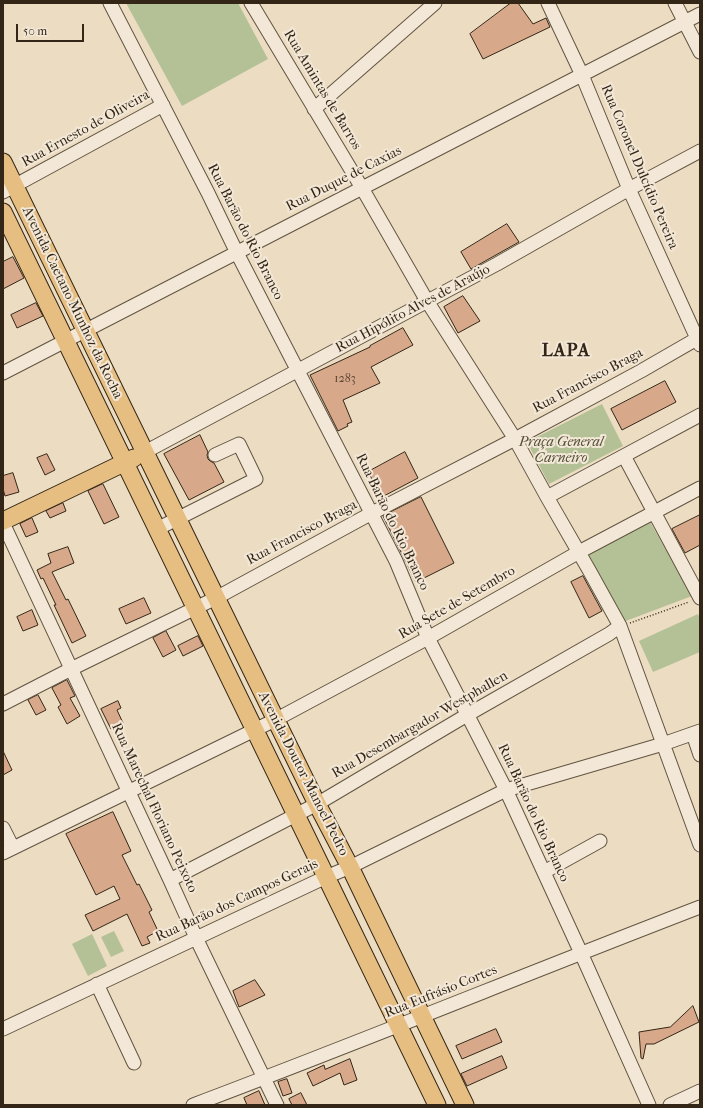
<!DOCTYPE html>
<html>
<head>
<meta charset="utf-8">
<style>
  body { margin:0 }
  #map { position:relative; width:703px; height:1108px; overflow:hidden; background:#ecdcc2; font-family:"IM FELL French Canon",serif }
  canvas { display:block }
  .frame { position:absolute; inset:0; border:4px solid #332616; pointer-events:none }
  .scale { position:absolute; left:16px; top:24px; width:68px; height:18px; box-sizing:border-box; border:2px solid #332616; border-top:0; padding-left:5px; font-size:12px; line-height:14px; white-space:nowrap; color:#332616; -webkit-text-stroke:3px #f3e8d7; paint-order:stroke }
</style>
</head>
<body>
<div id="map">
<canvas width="703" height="1108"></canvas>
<div class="frame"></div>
<div class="scale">50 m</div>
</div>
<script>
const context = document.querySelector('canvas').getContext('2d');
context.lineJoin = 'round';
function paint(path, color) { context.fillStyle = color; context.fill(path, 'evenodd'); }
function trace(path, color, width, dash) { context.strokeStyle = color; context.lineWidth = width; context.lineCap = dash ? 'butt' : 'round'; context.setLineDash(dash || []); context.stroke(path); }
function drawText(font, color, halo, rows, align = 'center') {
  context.font = font + ' "IM FELL French Canon",serif'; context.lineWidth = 4; context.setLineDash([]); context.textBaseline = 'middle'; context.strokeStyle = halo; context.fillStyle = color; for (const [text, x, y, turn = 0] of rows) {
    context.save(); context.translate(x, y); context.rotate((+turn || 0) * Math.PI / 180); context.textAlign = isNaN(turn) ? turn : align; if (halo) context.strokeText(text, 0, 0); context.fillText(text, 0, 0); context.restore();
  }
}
const green = new Path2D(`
  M126,3H238L268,59L182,106Z
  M602,404L623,446L549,484L527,442Z
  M649,520L692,596L623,622L589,555Z
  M698,614L700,619V652L653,672L639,641Z
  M114,931L124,951L111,957L101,937Z
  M92,934L107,966L88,976L72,944Z`);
const building = new Path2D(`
  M511,3H518L533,24L546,18L550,27L483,59L470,34Z
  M507,224L519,242L471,269L461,252Z
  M13,257L24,278L3,289V262Z
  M463,296L480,321L458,333L444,307Z
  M36,303L43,316L17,328L11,315Z
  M403,328L413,345L371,367L380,383L343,400L352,422L347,424L348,426L338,431L310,375L370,347V346Z
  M665,381L676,402L622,430L611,409Z
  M200,435L208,452L207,455L208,459L210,461L214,463L224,482L189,500L164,454Z
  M405,452L418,478L382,497L368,472Z
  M47,454L55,470L45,475L37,458Z
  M13,473L19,492L5,496L3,489V476Z
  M103,484L119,517L104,524L88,491Z
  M421,497L454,563L416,582L383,516Z
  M63,503L66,511L50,518L46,511Z
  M700,515V545L685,553L672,529Z
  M32,518L38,532L26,537L20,524Z
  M68,547L74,563L52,572L66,600L68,599L86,636L72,643L54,605H56L43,578L41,579L37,570L51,563L48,554Z
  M583,576L602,611L589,618L571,582Z
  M144,598L151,613L126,624L119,609Z
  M32,610L38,625L23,631L17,617Z
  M166,631L176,650L163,657L153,638Z
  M198,636L203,646L183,656L178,646Z
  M67,680L75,696L70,698L80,716L67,724L58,707L61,705L52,688Z
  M38,695L46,710L36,715L28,700Z
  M118,701L121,708L117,710L123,723L111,729L101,709Z
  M3,751L12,770L3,775Z
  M113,812L131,851L122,855L137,885L139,884L152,910L149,912L158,931L147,937L150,943L142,946L127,914L93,931L85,915L120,899L114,886L96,895L66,834Z
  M255,980L265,995L239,1007L233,991Z
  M693,1006L699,1022L654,1044H646L643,1059L641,1058L639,1032L670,1027Z
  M496,1029L502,1042L462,1059L456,1046Z
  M502,1056L507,1068L467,1086L461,1074Z
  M350,1059L357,1080L344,1085L340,1073L313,1086L307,1073L324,1065L325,1069Z
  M287,1079L292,1093L283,1096L278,1082Z
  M259,1091L265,1105H247L244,1098Z
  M301,1093L307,1105H292L289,1099Z`);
const path = new Path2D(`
  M630,623L689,602`);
const minor = new Path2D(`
  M110,3L208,193L237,253L396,561L428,638L506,790L581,953L649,1105
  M251,3L362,188L427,301L515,439L547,497L589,570L620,626L700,845
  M548,3L582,75L629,189L700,345
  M675,3L700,52
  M314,109L435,3
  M3,192L163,105
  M3,373L700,14
  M145,452L497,264L629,189L700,151
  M624,456L700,598
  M547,497L700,415
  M3,523L170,880L198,942L277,1105
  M157,529L256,479L239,444L215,455
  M3,704L71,669L216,598L372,513L515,439L641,371L700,337
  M693,734L700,755
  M3,828L13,848
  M3,853L275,720L428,638L579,552L700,488
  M544,872L600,841
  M170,880L317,804L467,715L609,634L620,626
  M97,984L134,1063
  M3,1029L326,877L350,867L506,790L663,744L700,731
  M193,1105C363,1041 531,972 700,907
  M670,1105L700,1091`);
const major = new Path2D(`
  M3,162L317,804L350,867L465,1105
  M3,212L437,1105
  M3,521L134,458`);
const numberNames = [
  ["1283",345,379]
];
const streetNames = [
  ["Rua Amintas de Barros",322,90,59],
  ["Rua Ernesto de Oliveira",86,129,-29],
  ["Rua Coronel Dulcídio Pereira",639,167,67],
  ["Rua Duque de Caxias",344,179,-27],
  ["Rua Barão do Rio Branco",245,232,63],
  ["Avenida Caetano Munhoz da Rocha",72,303,64],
  ["Rua Hipólito Alves de Araújo",413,309,-28],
  ["Rua Francisco Braga",588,381,-28],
  ["Rua Barão do Rio Branco",392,522,64],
  ["Rua Francisco Braga",302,533,-28],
  ["Rua Sete de Setembro",457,603,-30],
  ["Rua Desembargador Westphallen",420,725,-30],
  ["Avenida Doutor Manoel Pedro",303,774,63],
  ["Rua Marechal Floriano Peixoto",154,808,65],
  ["Rua Barão do Rio Branco",533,813,65],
  ["Rua Barão dos Campos Gerais",237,901,-25],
  ["Rua Eufrásio Cortes",441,992,-22]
];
const parkNames = [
  ["Praça General",561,443],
  ["Carneiro",561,459]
];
const districtNames = [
  ["LAPA",566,352]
];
paint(green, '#b4c196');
paint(building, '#d8a88a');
trace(building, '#332616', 1);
trace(minor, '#615441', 15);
trace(major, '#332616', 19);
trace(path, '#332616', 1.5, [1, 2]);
trace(minor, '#f3e8d7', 13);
trace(major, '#e6be81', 17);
drawText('12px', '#5c4633', null, numberNames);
drawText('14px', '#332616', '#f3e8d7', streetNames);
drawText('italic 14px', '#534d36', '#f3e8d7', parkNames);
context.letterSpacing = '1px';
drawText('bold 18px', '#332616', '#f3e8d7', districtNames);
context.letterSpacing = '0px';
</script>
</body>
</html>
